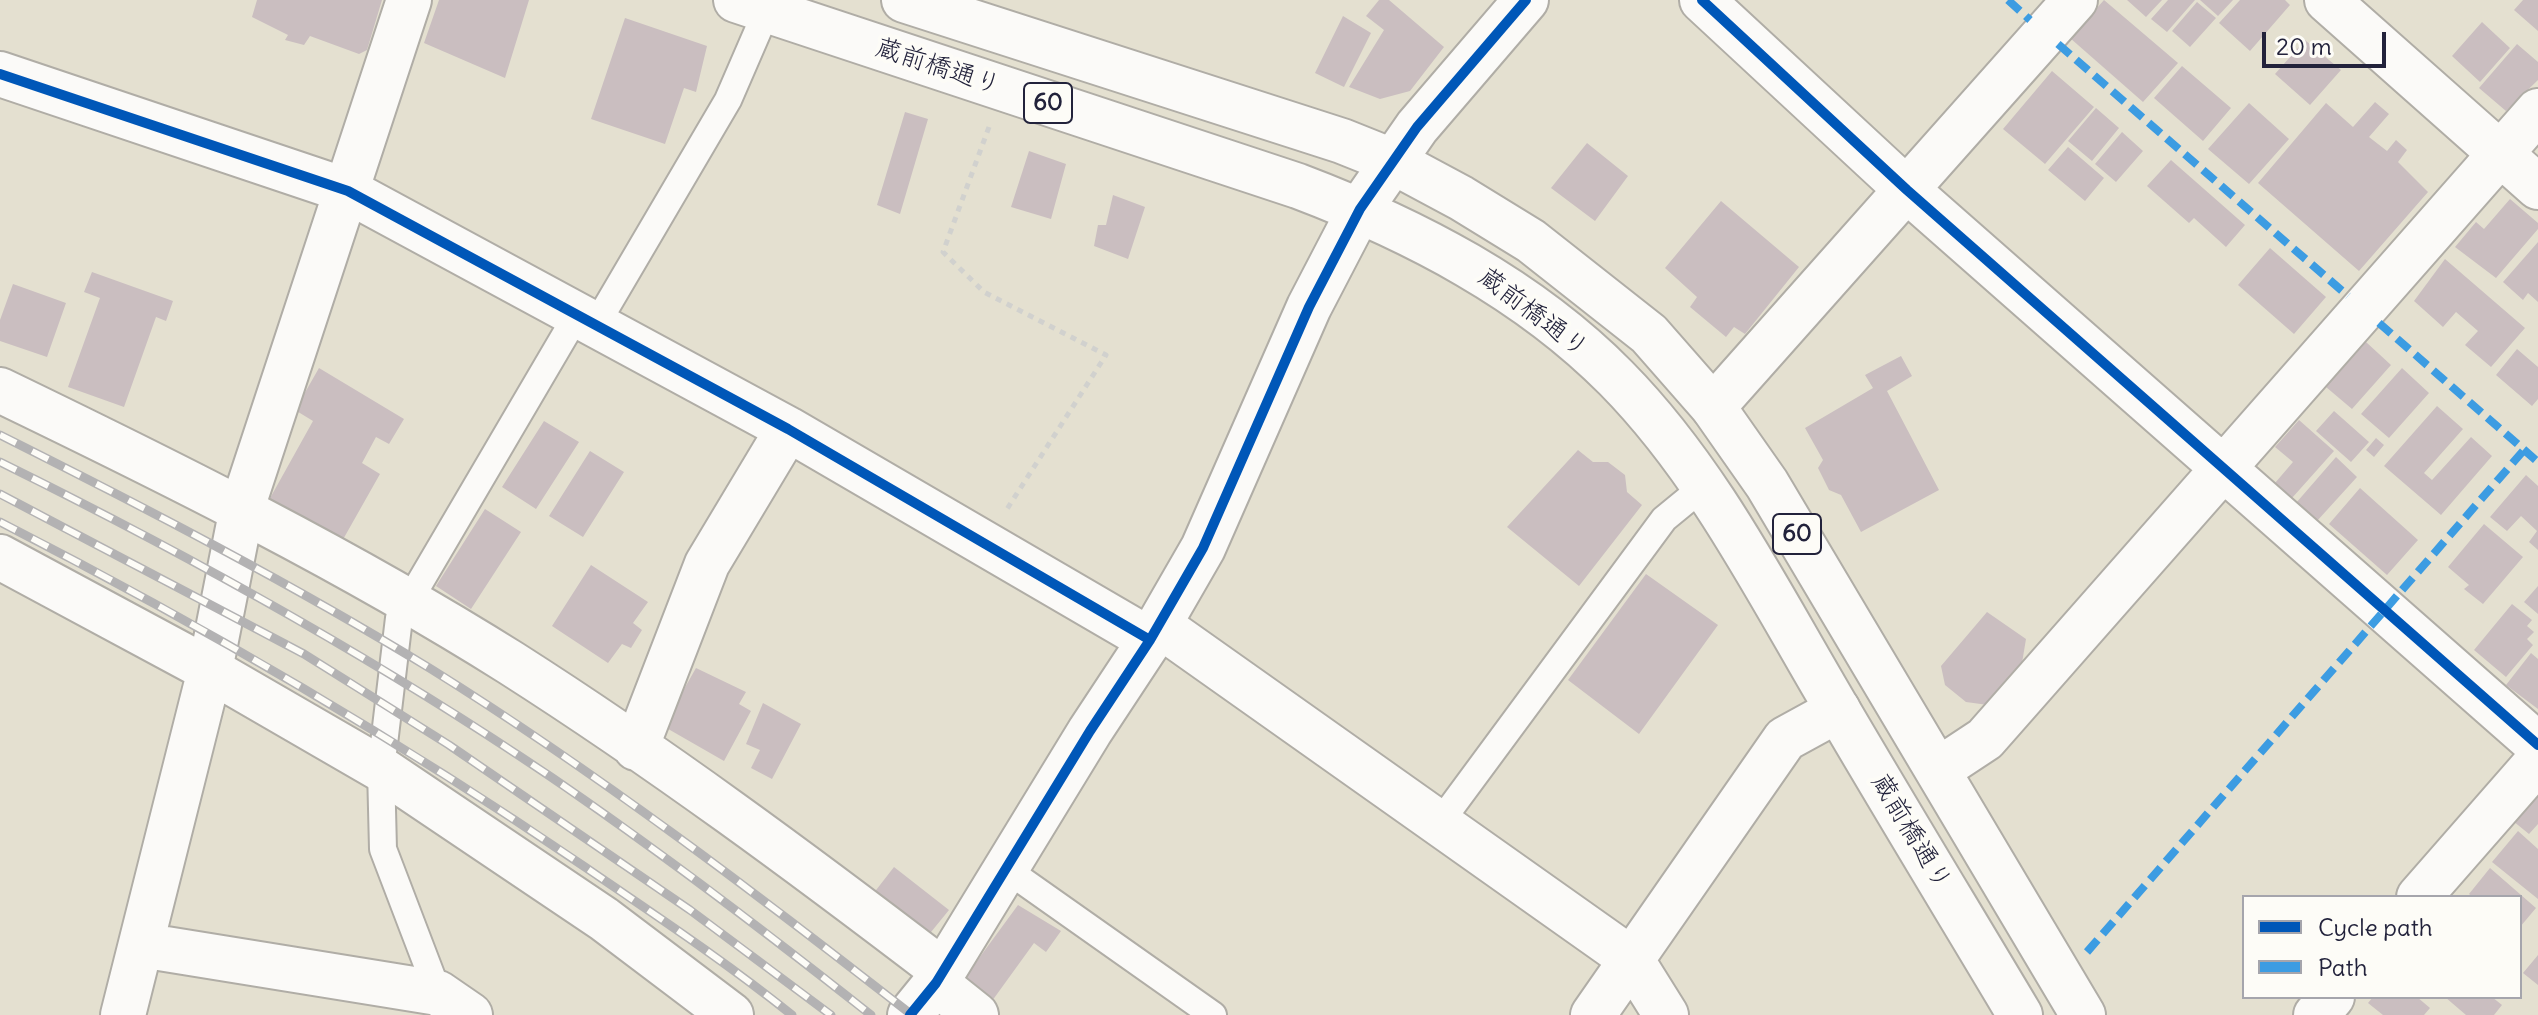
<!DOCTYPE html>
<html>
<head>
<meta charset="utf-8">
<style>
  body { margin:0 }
  #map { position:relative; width:2538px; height:1015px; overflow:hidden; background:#e4e0d0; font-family:Delius,sans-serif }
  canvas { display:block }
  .legend { position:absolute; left:2242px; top:895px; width:280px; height:104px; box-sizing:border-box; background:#fdfcf7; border:2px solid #a5a5ac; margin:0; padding:10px 14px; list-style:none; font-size:24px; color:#22223b }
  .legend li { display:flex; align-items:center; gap:16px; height:40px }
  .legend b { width:40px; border:2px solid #a5a5ac }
  .scale { position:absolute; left:2262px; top:32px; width:124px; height:36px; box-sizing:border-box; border:4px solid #22223b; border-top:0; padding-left:10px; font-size:24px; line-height:28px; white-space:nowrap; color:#22223b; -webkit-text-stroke:6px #fdfcf7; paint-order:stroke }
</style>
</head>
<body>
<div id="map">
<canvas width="2538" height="1015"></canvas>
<ul class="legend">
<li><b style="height:10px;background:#0057b8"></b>Cycle path</li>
<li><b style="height:10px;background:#3c9ce2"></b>Path</li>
</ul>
<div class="scale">20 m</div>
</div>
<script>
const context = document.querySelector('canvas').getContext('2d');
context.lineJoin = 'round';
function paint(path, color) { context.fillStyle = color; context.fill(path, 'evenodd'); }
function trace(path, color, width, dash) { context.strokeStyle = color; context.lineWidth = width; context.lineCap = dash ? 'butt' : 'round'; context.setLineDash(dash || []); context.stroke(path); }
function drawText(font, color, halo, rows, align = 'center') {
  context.font = font + ' Delius,"Klee One",sans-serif'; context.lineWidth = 8; context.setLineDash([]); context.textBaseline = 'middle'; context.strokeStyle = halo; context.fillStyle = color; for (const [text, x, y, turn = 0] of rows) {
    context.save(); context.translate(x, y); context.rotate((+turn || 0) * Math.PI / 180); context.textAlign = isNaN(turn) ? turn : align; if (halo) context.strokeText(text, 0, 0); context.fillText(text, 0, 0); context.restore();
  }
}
const building = new Path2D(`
  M257,0H382L367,50L359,54L310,36L304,45L285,40L288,35L252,17Z
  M439,0H529L505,78L424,43Z
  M1379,0H1389L1444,47L1410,91L1380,99L1349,87L1384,30L1366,16Z
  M2104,0L2178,63L2143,102L2070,38Z
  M2127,0H2162L2146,17Z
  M2168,0H2195L2167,32L2151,19Z
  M2200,0H2233L2218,16Z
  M2240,0H2285L2290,5L2250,51L2219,23Z
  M2523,0H2538V31L2514,10Z
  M2197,2L2216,18L2190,47L2172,31Z
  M1343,16L1371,33L1344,87L1315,73Z
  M625,18L707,46L696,92L684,88L665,144L591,119Z
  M2482,22L2510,48L2480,82L2452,56Z
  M2305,40L2341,70L2310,105L2275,74Z
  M2517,44L2538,62V80L2506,111L2479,88Z
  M2182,66L2231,108L2203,141L2154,98Z
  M2052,71L2094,107L2045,164L2003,129Z
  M2375,102L2389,114L2369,137L2387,151L2396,140L2407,150L2398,162L2428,192L2359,271L2258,183L2326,103L2353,127Z
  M2249,103L2289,139L2249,184L2208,149Z
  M2096,108L2119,128L2092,161L2068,141Z
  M905,112L928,119L900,214L877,205Z
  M2122,132L2143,151L2116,182L2095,164Z
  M1587,143L1628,176L1595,221L1551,188Z
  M2068,147L2104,178L2085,201L2048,170Z
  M1029,151L1066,164L1051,219L1011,207Z
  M2171,160L2245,225L2226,247L2194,218L2189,223L2147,186Z
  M1113,195L1145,207L1128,259L1094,246L1098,225H1106Z
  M2510,199L2538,223V229L2496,278L2455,247L2476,222L2484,229Z
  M1721,201L1799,267L1745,334L1734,327L1726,337L1690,307L1697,297L1665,268Z
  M2538,242V302L2528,293L2523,300L2503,282Z
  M2270,248L2326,297L2294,334L2238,285Z
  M2445,259L2525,328L2491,367L2465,345L2478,331L2456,312L2443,327L2414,301Z
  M92,272L173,301L166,321L156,317L124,407L68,387L100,298L84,292Z
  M13,284L66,303L47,357L0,341V320Z
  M2366,342L2391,365L2352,409L2326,387Z
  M2517,349L2538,367V399L2532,406L2496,375Z
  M1901,356L1912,376L1887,391L1939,490L1861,532L1841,495L1829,490L1818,468L1823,460L1805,428L1873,388L1865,375Z
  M319,368L404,419L389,444L376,437L362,463L380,474L341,543L269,500L313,421L295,410Z
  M2402,368L2429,393L2389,438L2361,414Z
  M2437,406L2463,429L2424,473L2432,480L2471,437L2492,456L2441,515L2384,466Z
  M2334,411L2369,442L2351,462L2316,431Z
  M2299,420L2334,451L2292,498L2275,483L2293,462L2275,447Z
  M544,421L579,442L536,509L502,487Z
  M2376,438L2384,445L2374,457L2366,450Z
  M1578,450L1593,462H1608L1625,475L1627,492L1642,505L1579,586L1507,527Z
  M590,451L624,472L583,537L549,516Z
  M2336,457L2357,477L2317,521L2296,503Z
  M2526,475L2538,486V550L2529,542L2537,531L2521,516L2507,531L2490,517Z
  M2360,488L2418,540L2387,575L2329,524Z
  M485,509L521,532L471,609L436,586Z
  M2484,524L2523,557L2483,604L2464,589L2469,585L2448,567Z
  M591,565L648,602L633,623L642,630L631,648L622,644L608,663L552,626Z
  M1646,574L1718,625L1639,734L1568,680Z
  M2538,586V614L2524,602Z
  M2512,604L2532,620L2527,626L2534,632L2527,639L2533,645L2506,677L2474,650Z
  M1987,612L2026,639L2022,663L1988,705L1966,702L1945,685L1941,666Z
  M2531,653L2538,659V709L2506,685Z
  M696,668L746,692L739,704L751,711L724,761L663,726Z
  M763,703L801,724L772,779L751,768L760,750L746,744Z
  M2538,791V824L2529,834L2513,821Z
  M2518,831L2538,849V899L2492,862Z
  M894,867L949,910L927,937L873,894Z
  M2490,868L2536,908L2520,927V897H2473L2469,894Z
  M1018,905L1061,931L1046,952L1034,943L992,1001L963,980Z
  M2538,955V985L2523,973Z
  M2373,997H2417L2430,1008L2424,1015H2383L2368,1003Z
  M2445,997H2492L2502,1005L2494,1015H2466Z`);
const path = new Path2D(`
  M989,127L943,252L984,292L1106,355L1007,509`);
const service = new Path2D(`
  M597,323L728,100L767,10
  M1438,825L1664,519L1703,487
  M1006,869L1213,1015
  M438,993L383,849L381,769L399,618L578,313`);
const minor = new Path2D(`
  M1702,0L1907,190L2538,745
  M2327,0L2538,187
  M0,74L348,191L788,429L1150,640
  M0,390C174,474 347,560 511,663C660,758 803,864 943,971
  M1713,407L2075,0
  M0,557L210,670L381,769L604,919L731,1015
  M1159,625L1631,959L1666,1015
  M636,748L707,564L788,429
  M1938,770L1985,739L2538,111
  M2419,897L2538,761
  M141,945L438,993L470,1015
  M936,983L976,1015
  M123,1015L210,670L242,508L409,0
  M1593,1015L1785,739L1838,710
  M2316,1015L2332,997`);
const tertiary = new Path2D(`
  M910,1015L936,983L1090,731L1150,640L1203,548L1309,307L1360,209L1417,127L1526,0`);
const primary = new Path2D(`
  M736,0L1298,186C1414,230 1528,289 1616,378C1704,467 1763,582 1825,688C1889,798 1955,906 2020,1015
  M904,0L1342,141L1392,161L1461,198L1531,241L1649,334L1713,407L1767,484L2083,1015`);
const rail = new Path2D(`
  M0,435C146,508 292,584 431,669C598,773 757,894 912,1015
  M0,462C189,555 376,659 551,777C661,852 767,933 871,1015
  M0,494L304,654L449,745L690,910L831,1015
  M0,522C202,625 397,739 585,867C655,915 726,962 792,1015`);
const quiet = new Path2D(`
  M2008,0L2030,20
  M2058,44L2348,296
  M2379,323L2538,462
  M2087,952L2524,450`);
const cycleway = new Path2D(`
  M1702,0L1907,190L2538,745
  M0,74L348,191L788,429L1150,640
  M910,1015L936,983L1090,731L1150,640L1203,548L1309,307L1360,209L1417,127L1526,0`);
const shields = [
  [1048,103,48],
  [1797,534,48]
];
const shieldNames = [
  ["60",1048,103],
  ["60",1797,534]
];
const streetNames = [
  ["蔵前橋通り",938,67,18],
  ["蔵前橋通り",1533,313,37],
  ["蔵前橋通り",1911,832,59]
];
paint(building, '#cabec0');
trace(service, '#b0ada6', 30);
trace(minor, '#b0ada6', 48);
trace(tertiary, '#b0ada6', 48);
trace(primary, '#b0ada6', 48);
trace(path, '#d1d1ce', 5, [6, 6]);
trace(service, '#fbfaf8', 26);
trace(minor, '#fbfaf8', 44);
trace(tertiary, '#fbfaf8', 44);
trace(primary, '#fbfaf8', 44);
trace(rail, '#b3b2b3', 9);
trace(rail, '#fdfcf7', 6, [18]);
trace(quiet, '#3c9ce2', 8, [16, 8]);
trace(cycleway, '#0057b8', 10);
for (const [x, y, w] of shields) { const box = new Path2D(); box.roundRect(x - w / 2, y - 20, w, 40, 6); context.fillStyle = '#fdfcf7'; context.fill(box); trace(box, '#22223b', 2); }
drawText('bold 24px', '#22223b', null, shieldNames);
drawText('26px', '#22223b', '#fdfcf7', streetNames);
</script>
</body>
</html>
